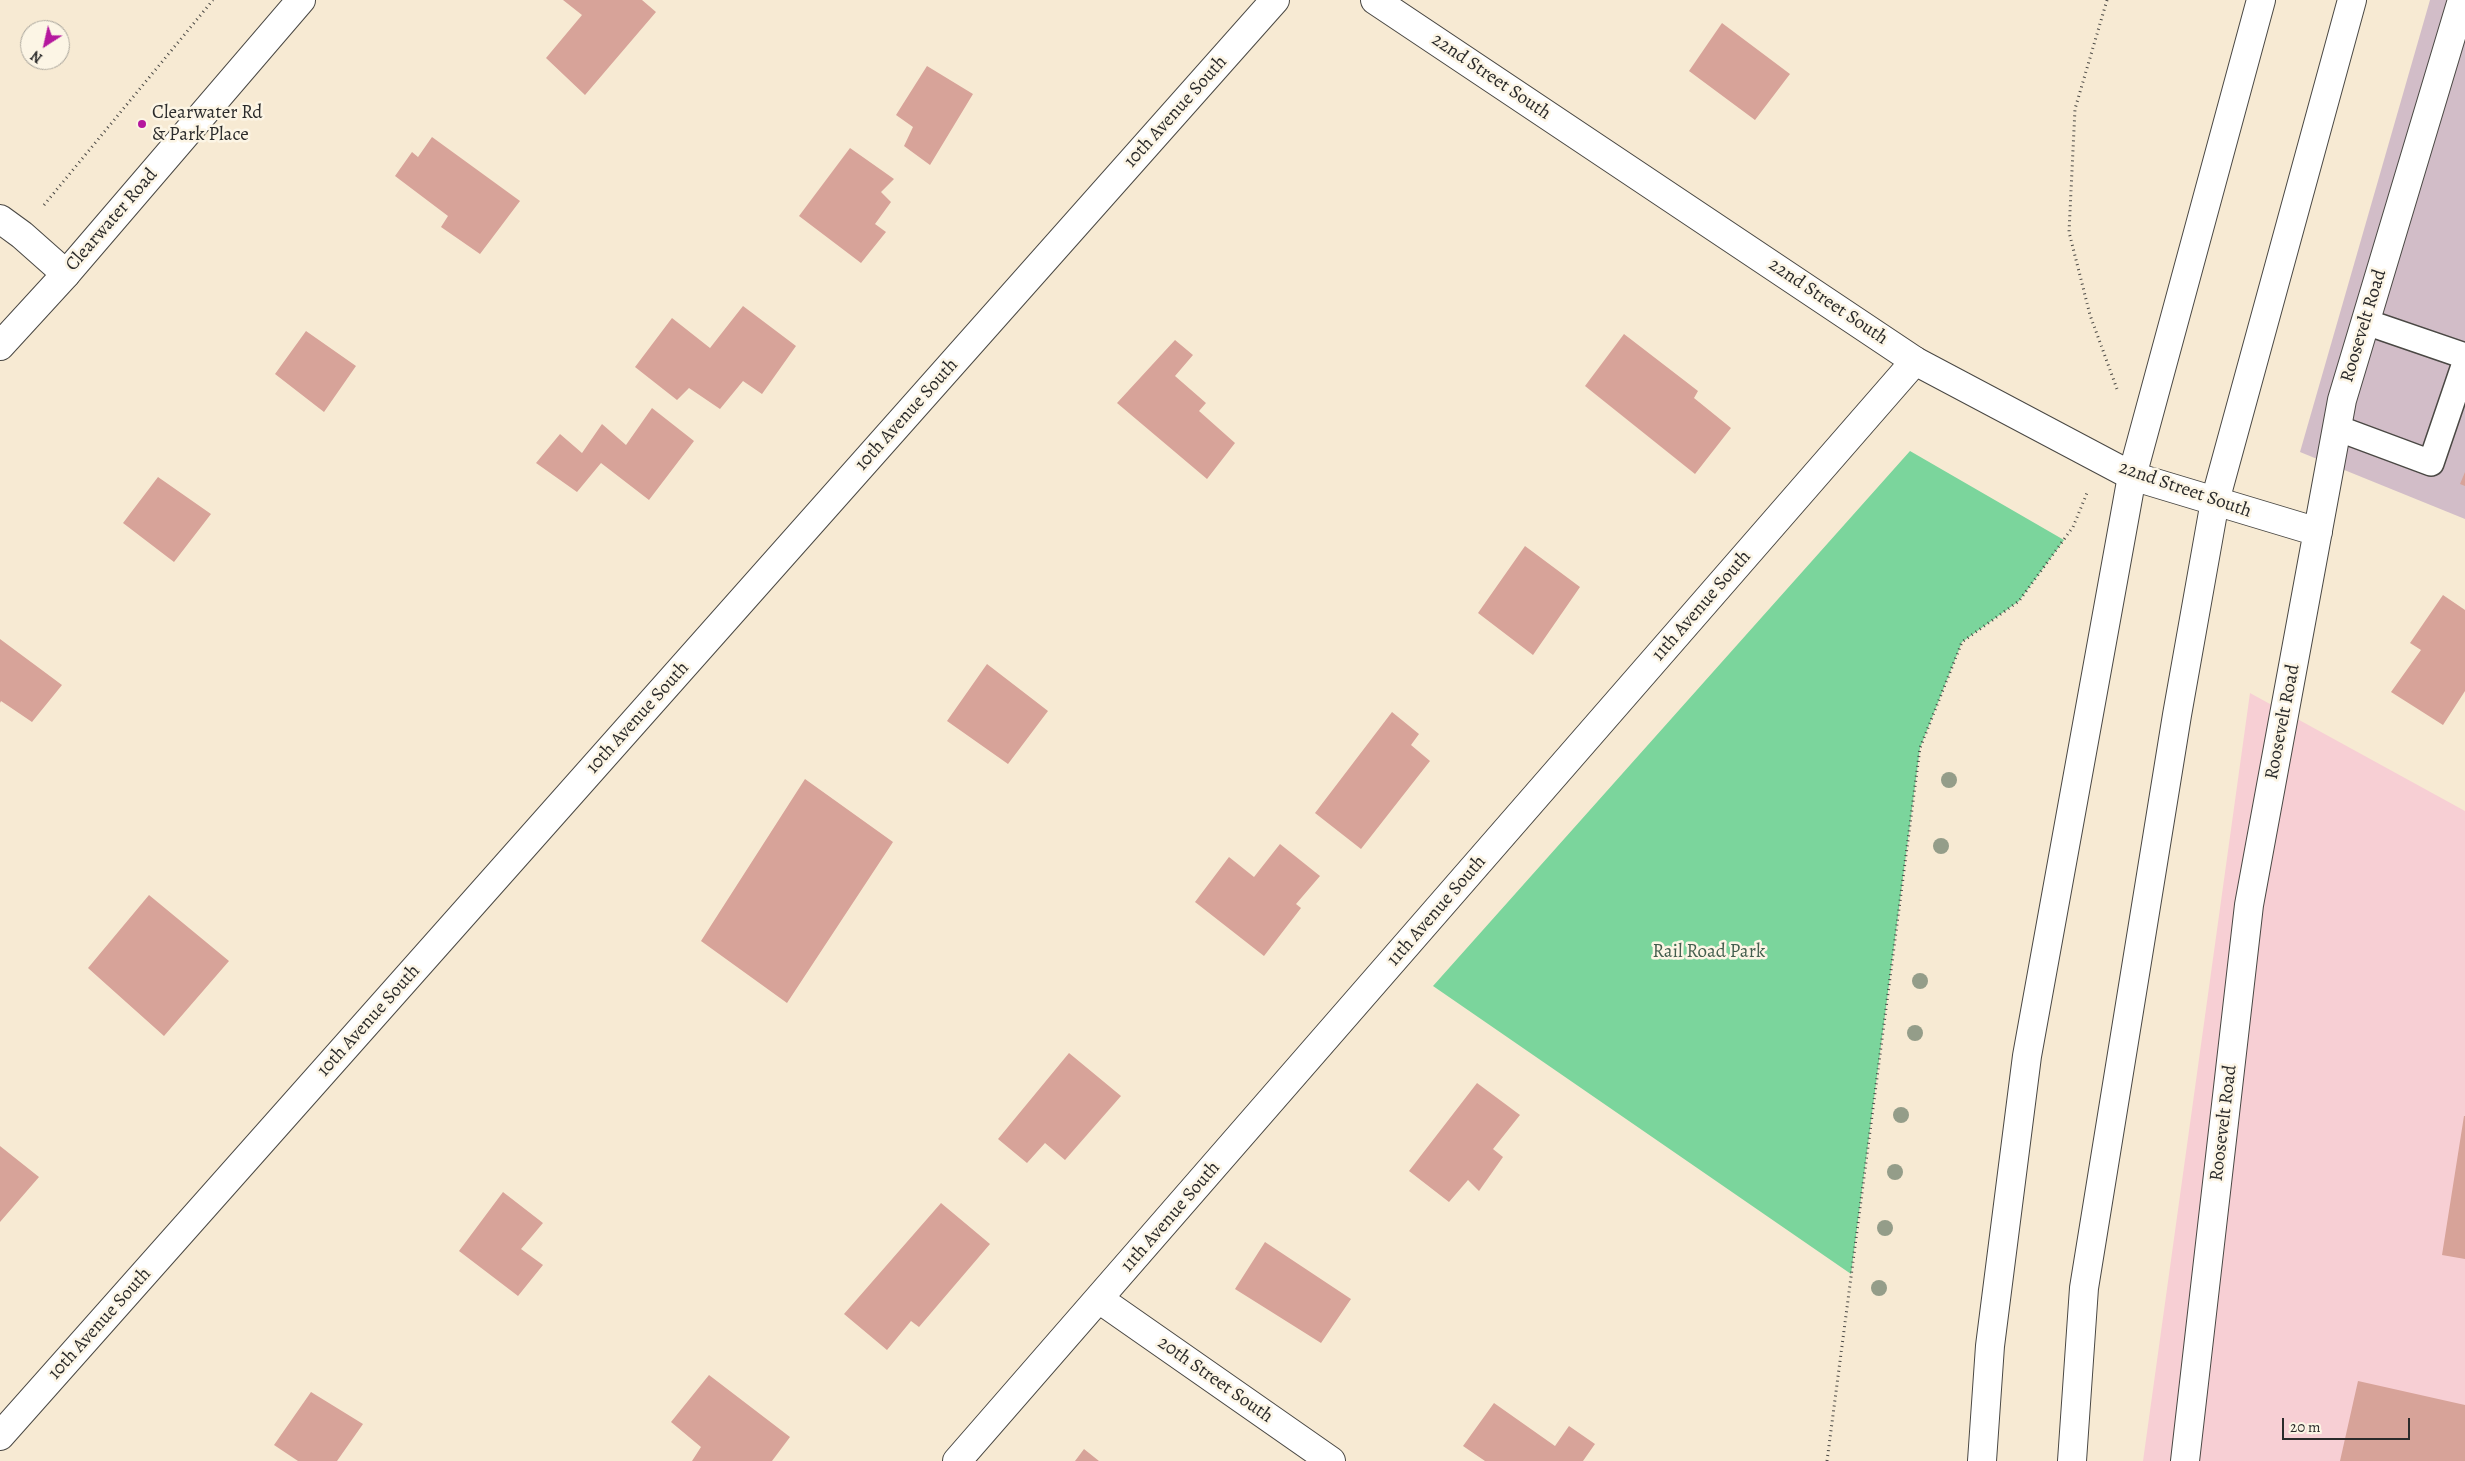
<!DOCTYPE html>
<html>
<head>
<meta charset="utf-8">
<style>
  body { margin:0 }
  #map { position:relative; width:2465px; height:1461px; overflow:hidden; background:#f7ead3; font-family:Alegreya,serif }
  canvas { display:block }
  .north { position:absolute; left:20px; top:20px; width:50px; height:50px; box-sizing:border-box; background:#fcf5e5; border:1px solid #a8a49b; border-radius:50%; rotate:215deg; font-size:14px; font-weight:700; line-height:20px; text-align:center; color:#2b2b2b }
  .north::after { content:''; display:block; margin:auto; width:18px; height:22px; background:#b5179e; clip-path:polygon(50% 0,100% 100%,50% 72%,0 100%) }
  .scale { position:absolute; left:2282px; top:1418px; width:128px; height:22px; box-sizing:border-box; border:2px solid #2b2b2b; border-top:0; padding-left:6px; font-size:15px; line-height:18px; white-space:nowrap; color:#2b2b2b; -webkit-text-stroke:4px #fcf5e5; paint-order:stroke }
</style>
</head>
<body>
<div id="map">
<canvas width="2465" height="1461"></canvas>
<div class="north">N</div>
<div class="scale">20 m</div>
</div>
<script>
const context = document.querySelector('canvas').getContext('2d');
context.lineJoin = 'round';
function paint(path, color) { context.fillStyle = color; context.fill(path, 'evenodd'); }
function trace(path, color, width, dash) { context.strokeStyle = color; context.lineWidth = width; context.lineCap = dash ? 'butt' : 'round'; context.setLineDash(dash || []); context.stroke(path); }
function drawText(font, color, halo, rows, align = 'center') {
  context.font = font + ' Alegreya,serif'; context.lineWidth = 5; context.setLineDash([]); context.textBaseline = 'middle'; context.strokeStyle = halo; context.fillStyle = color; for (const [text, x, y, turn = 0] of rows) {
    context.save(); context.translate(x, y); context.rotate((+turn || 0) * Math.PI / 180); context.textAlign = isNaN(turn) ? turn : align; if (halo) context.strokeText(text, 0, 0); context.fillText(text, 0, 0); context.restore();
  }
}
const built = new Path2D(`
  M2250,693L2465,811V1461H2143Z`);
const industrial = new Path2D(`
  M2430,0H2465V519L2300,452Z`);
const green = new Path2D(`
  M1910,451L2064,540L2019,601L1962,642L1920,748L1851,1274L1433,986Z`);
const building = new Path2D(`
  M563,0H642L656,12L585,95L546,58L582,15Z
  M1722,23L1790,74L1755,120L1689,71Z
  M927,66L973,94L930,165L904,146L913,127L896,115Z
  M432,137L520,201L480,254L441,227L448,216L395,176L412,152L418,157Z
  M850,148L894,179L881,192L891,202L875,224L886,232L861,263L799,216Z
  M743,306L796,346L762,394L743,381L720,409L689,388L677,400L635,367L672,318L710,348Z
  M306,331L356,366L324,412L275,374Z
  M1624,334L1698,391L1694,398L1731,428L1695,474L1585,386Z
  M1175,340L1193,355L1175,376L1206,403L1199,411L1235,443L1207,479L1117,403Z
  M652,408L694,441L649,500L601,463L577,492L536,463L560,434L582,453L602,424L626,445Z
  M2465,472V486L2460,484Z
  M158,477L211,514L174,562L123,523Z
  M1525,546L1580,587L1533,655L1478,613Z
  M2443,595L2465,610V691L2443,725L2391,692L2421,650L2410,643Z
  M0,639L62,685L32,722L1,701L0,703Z
  M987,664L1048,711L1008,764L947,721Z
  M1392,712L1419,734L1411,745L1430,761L1361,849L1315,813Z
  M805,779L893,842L787,1003L701,941Z
  M1280,844L1320,876L1296,904L1301,908L1264,956L1195,902L1229,857L1254,877Z
  M149,895L229,961L164,1036L88,968Z
  M1069,1053L1121,1096L1065,1160L1045,1143L1027,1163L998,1139Z
  M1477,1083L1520,1115L1493,1149L1503,1157L1479,1191L1468,1180L1449,1202L1409,1171Z
  M2464,1116H2465V1259L2442,1255Z
  M0,1146L39,1177L0,1222Z
  M503,1192L543,1223L521,1249L543,1265L518,1296L459,1251Z
  M941,1203L990,1244L919,1327L911,1321L887,1350L844,1314Z
  M1265,1242L1351,1299L1321,1343L1235,1289Z
  M709,1375L790,1437L772,1461H692L701,1447L671,1422Z
  M2358,1381L2465,1405V1461H2340Z
  M311,1392L363,1424L337,1461H298L274,1445Z
  M1494,1403L1555,1446L1569,1426L1595,1444L1583,1461H1485L1463,1446Z
  M1084,1449L1099,1461H1075Z`);
const path = new Path2D(`
  M2107,0L2075,109L2069,232L2090,315L2117,389
  M44,205L213,0
  M1827,1461L1920,748L1962,642L2019,601L2073,527L2087,493`);
const lane = new Path2D(`
  M2366,322L2465,356
  M2337,428L2431,463L2465,363`);
const street = new Path2D(`
  M0,219L22,235L66,274
  M2215,501L2318,532
  M1099,1299L1331,1461
  M0,1436L1275,0
  M957,1461L1915,361
  M2185,1461L2249,905L2342,400L2462,0`);
const secondary = new Path2D(`
  M1375,0L1915,361L2132,476L2215,501
  M0,346L66,274L301,0`);
const primary = new Path2D(`
  M1982,1461L1990,1346L2027,1056L2132,476L2261,0
  M2072,1461L2084,1288L2177,715L2215,501L2352,0`);
const trees = [
  [1949,780],
  [1941,846],
  [1920,981],
  [1915,1033],
  [1901,1115],
  [1895,1172],
  [1885,1228],
  [1879,1288]
];
const markers = [
  [142,124,5,"#b5179e"]
];
const streetNames = [
  ["22nd Street South",1491,77,34],
  ["10th Avenue South",1176,112,-48],
  ["Clearwater Road",112,220,-49],
  ["22nd Street South",1828,302,34],
  ["Roosevelt Road",2364,326,-73],
  ["10th Avenue South",907,415,-48],
  ["22nd Street South",2185,490,19],
  ["11th Avenue South",1702,606,-49],
  ["10th Avenue South",638,718,-48],
  ["Roosevelt Road",2283,722,-79],
  ["11th Avenue South",1437,911,-49],
  ["10th Avenue South",369,1021,-48],
  ["Roosevelt Road",2224,1123,-83],
  ["11th Avenue South",1171,1217,-49],
  ["10th Avenue South",100,1324,-48],
  ["20th Street South",1215,1380,35]
];
const poiNames = [
  ["Clearwater Rd",152,113],
  ["& Park Place",152,135]
];
const parkNames = [
  ["Rail Road Park",1709,952]
];
paint(built, '#f7cfd4');
paint(industrial, '#d2bdc8');
paint(green, '#7bd59c');
paint(building, '#d7a399');
trace(lane, '#4a4844', 28);
trace(street, '#4a4844', 30);
trace(secondary, '#4a4844', 30);
trace(primary, '#4a4844', 30);
trace(path, '#4a4844', 3, [1, 4]);
trace(lane, '#fff', 25);
trace(street, '#fff', 28);
trace(secondary, '#fff', 28);
trace(primary, '#fff', 28);
context.fillStyle = '#949d89';
for (const [x, y] of trees) { context.beginPath(); context.arc(x, y, 8, 0, 2 * Math.PI); context.fill(); }
for (const [x, y, r, color] of markers) { const dot = new Path2D(); dot.arc(x, y, r, 0, 2 * Math.PI); context.fillStyle = color; context.fill(dot); trace(dot, '#fcf5e5', 2); }
drawText('19px', '#2b2b2b', '#fcf5e5', streetNames);
drawText('19px', '#2b2b2b', '#fcf5e5', poiNames, 'left');
drawText('19px', '#435e4d', '#fcf5e5', parkNames);
</script>
</body>
</html>
